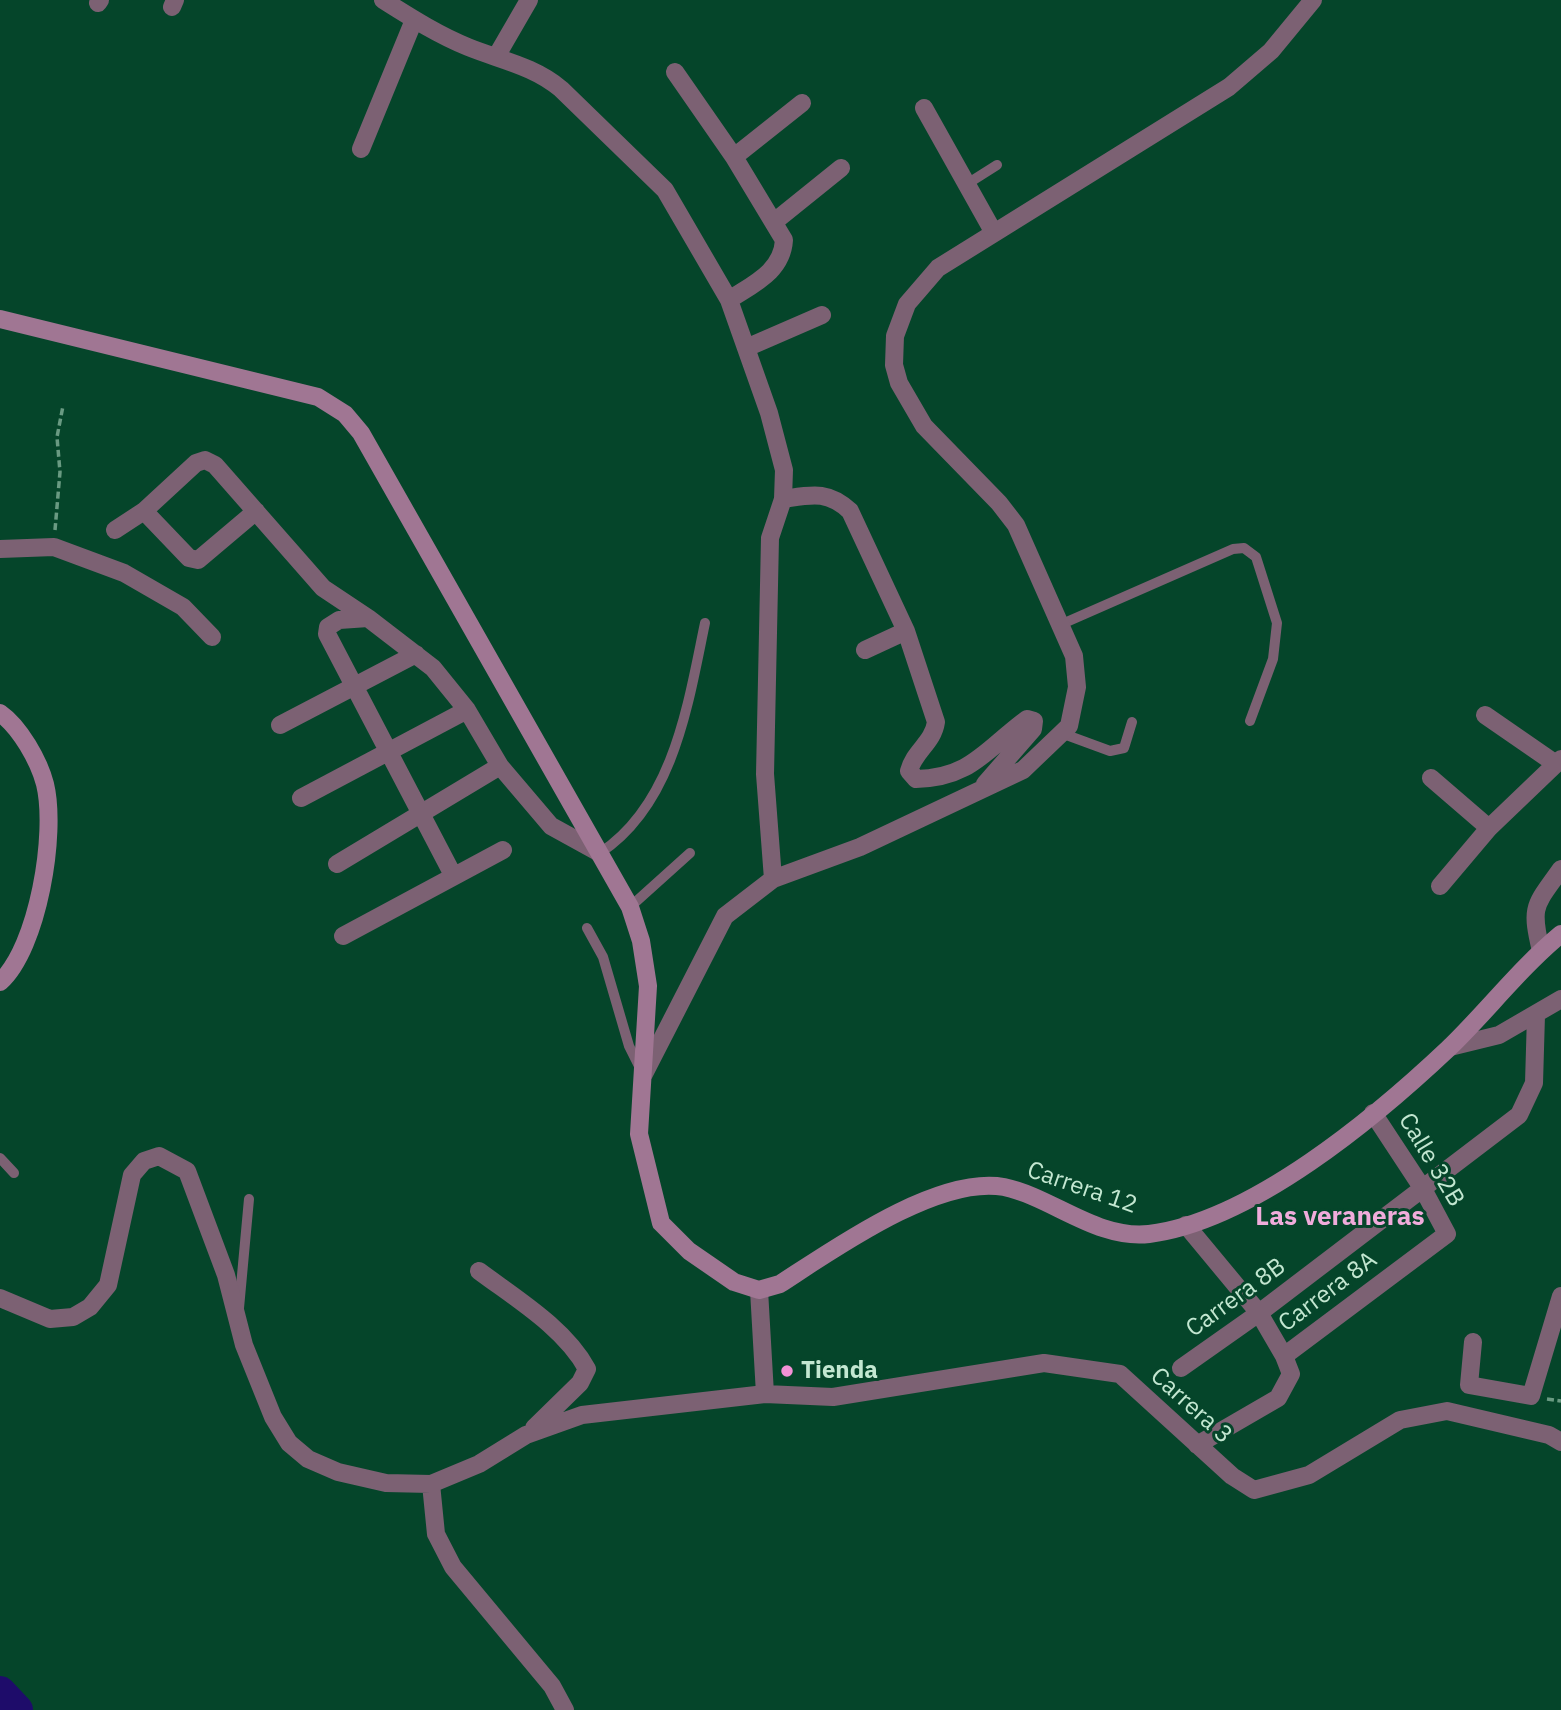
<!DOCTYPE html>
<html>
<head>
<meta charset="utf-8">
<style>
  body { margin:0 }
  canvas { display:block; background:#05452a }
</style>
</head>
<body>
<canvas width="1561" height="1710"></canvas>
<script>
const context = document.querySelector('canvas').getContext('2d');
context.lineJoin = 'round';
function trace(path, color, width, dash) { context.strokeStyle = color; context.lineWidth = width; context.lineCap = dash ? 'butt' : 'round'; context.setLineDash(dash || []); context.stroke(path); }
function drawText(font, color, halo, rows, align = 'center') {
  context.font = font + ' "IBM Plex Sans",sans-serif'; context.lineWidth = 6; context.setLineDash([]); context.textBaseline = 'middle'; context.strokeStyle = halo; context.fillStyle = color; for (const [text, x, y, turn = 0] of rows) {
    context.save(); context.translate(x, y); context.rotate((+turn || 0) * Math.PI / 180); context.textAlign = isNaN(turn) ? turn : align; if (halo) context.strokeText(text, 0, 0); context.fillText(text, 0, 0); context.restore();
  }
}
const river = new Path2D(`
  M0,1692L17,1710`);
const path = new Path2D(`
  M55,530L60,472L57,437L63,406
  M1547,1399L1561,1401`);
const lane = new Path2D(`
  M967,184L997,165
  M1062,624L1233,549L1244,548L1256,557L1277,623L1273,659L1250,721
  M1061,733L1110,751L1124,748L1132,722
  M600,853C674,804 688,704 705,623
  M630,907L690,853
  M587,928L603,957L629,1046L642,1072
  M0,1158L14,1173
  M239,1308L249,1199`);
const street = new Path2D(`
  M383,0C410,17 438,35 468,47C500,60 534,66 561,89L665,190L729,300L769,413L784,470L783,499L770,538L765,774L773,879
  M98,3L100,0
  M172,7L175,0
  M496,57L529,0
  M675,72L734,157L784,240C782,272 753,284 729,300
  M924,108L994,233
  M361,149L414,20
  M734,157L802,103
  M774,222L841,168
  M746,348L822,315
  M783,499C811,495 827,490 850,511L906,631L936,722C933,743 914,751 909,771L916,779C971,778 986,749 1027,719L1034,721L1033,729L985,784
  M144,511L189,558L198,560L256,511
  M115,530L144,511L196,463L205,460L215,465L323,588L368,618L433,668L467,710L500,766L551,826L600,853
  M0,549L54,547L124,573L183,607L212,637
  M368,618L339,620L328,627L327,634L453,875
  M865,650L906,631
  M1485,715L1556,764
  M280,725L416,654
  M1431,778L1489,828
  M301,798L467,710
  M337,864L500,766
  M1440,886L1489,828L1561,759
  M343,936L503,850
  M1541,951C1530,905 1535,906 1561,869
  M1450,1047L1499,1035L1561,999
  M644,1074L725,916L773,879L860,847L1023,770L1069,726L1077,687L1074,656L1016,525L999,503L924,426L899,383L894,365L895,336L907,304L938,268L1229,87L1271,51L1313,0
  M1186,1225L1259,1313L1284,1356
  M479,1271C515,1298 565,1328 587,1369L580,1383L534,1428
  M759,1290L765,1394
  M0,1298L50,1319L73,1317L90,1307L108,1285L132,1175L144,1161L159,1156L187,1171L226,1275L244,1345L273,1417L289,1443L308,1459L338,1472L386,1483L431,1484L479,1464L526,1435L582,1415L765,1394L833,1397L1044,1363L1120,1374L1232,1476L1254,1490L1309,1475L1400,1420L1447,1411L1549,1435L1561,1442
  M1473,1342L1469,1385L1531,1396L1561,1296
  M1181,1368L1259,1313L1519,1115L1534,1083L1536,1015
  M1197,1445L1278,1398L1291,1374L1284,1356L1447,1234L1423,1189L1373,1113
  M431,1484L436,1534L453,1567L552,1686L565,1710`);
const secondary = new Path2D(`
  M0,319L318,397L345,414L361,433L630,907L641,941L648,986L639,1134L661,1223L689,1251L734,1282L759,1290L780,1284C834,1249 938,1175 1004,1187C1052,1197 1097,1240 1149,1234C1252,1221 1376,1117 1450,1047C1488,1010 1520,968 1561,934
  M0,713C20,727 39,761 45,784C57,833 38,948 0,982`);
const markers = [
  [787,1371,7,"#f391d6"]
];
const streetNames = [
  ["Calle 32B",1431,1160,59],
  ["Carrera 12",1082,1188,19],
  ["Carrera 8A",1328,1292,-37],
  ["Carrera 8B",1236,1298,-36],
  ["Carrera 3",1191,1406,42]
];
const poiNames = [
  ["Tienda",801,1371]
];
const neighbourhoodNames = [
  ["Las veraneras",1340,1217]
];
trace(river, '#1e0c6a', 32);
trace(path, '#699a82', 3.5, [7, 3.5]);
trace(lane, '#7c6173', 10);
trace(street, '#7c6173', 18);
trace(secondary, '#a07693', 18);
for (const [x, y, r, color] of markers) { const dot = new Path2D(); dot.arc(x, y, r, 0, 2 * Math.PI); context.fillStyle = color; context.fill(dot); trace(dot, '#05452a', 2.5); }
drawText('24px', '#c3e7d1', '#05452a', streetNames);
drawText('bold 24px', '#c3e7d1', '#05452a', poiNames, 'left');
drawText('bold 26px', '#f0acdb', '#05452a', neighbourhoodNames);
</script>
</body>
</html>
